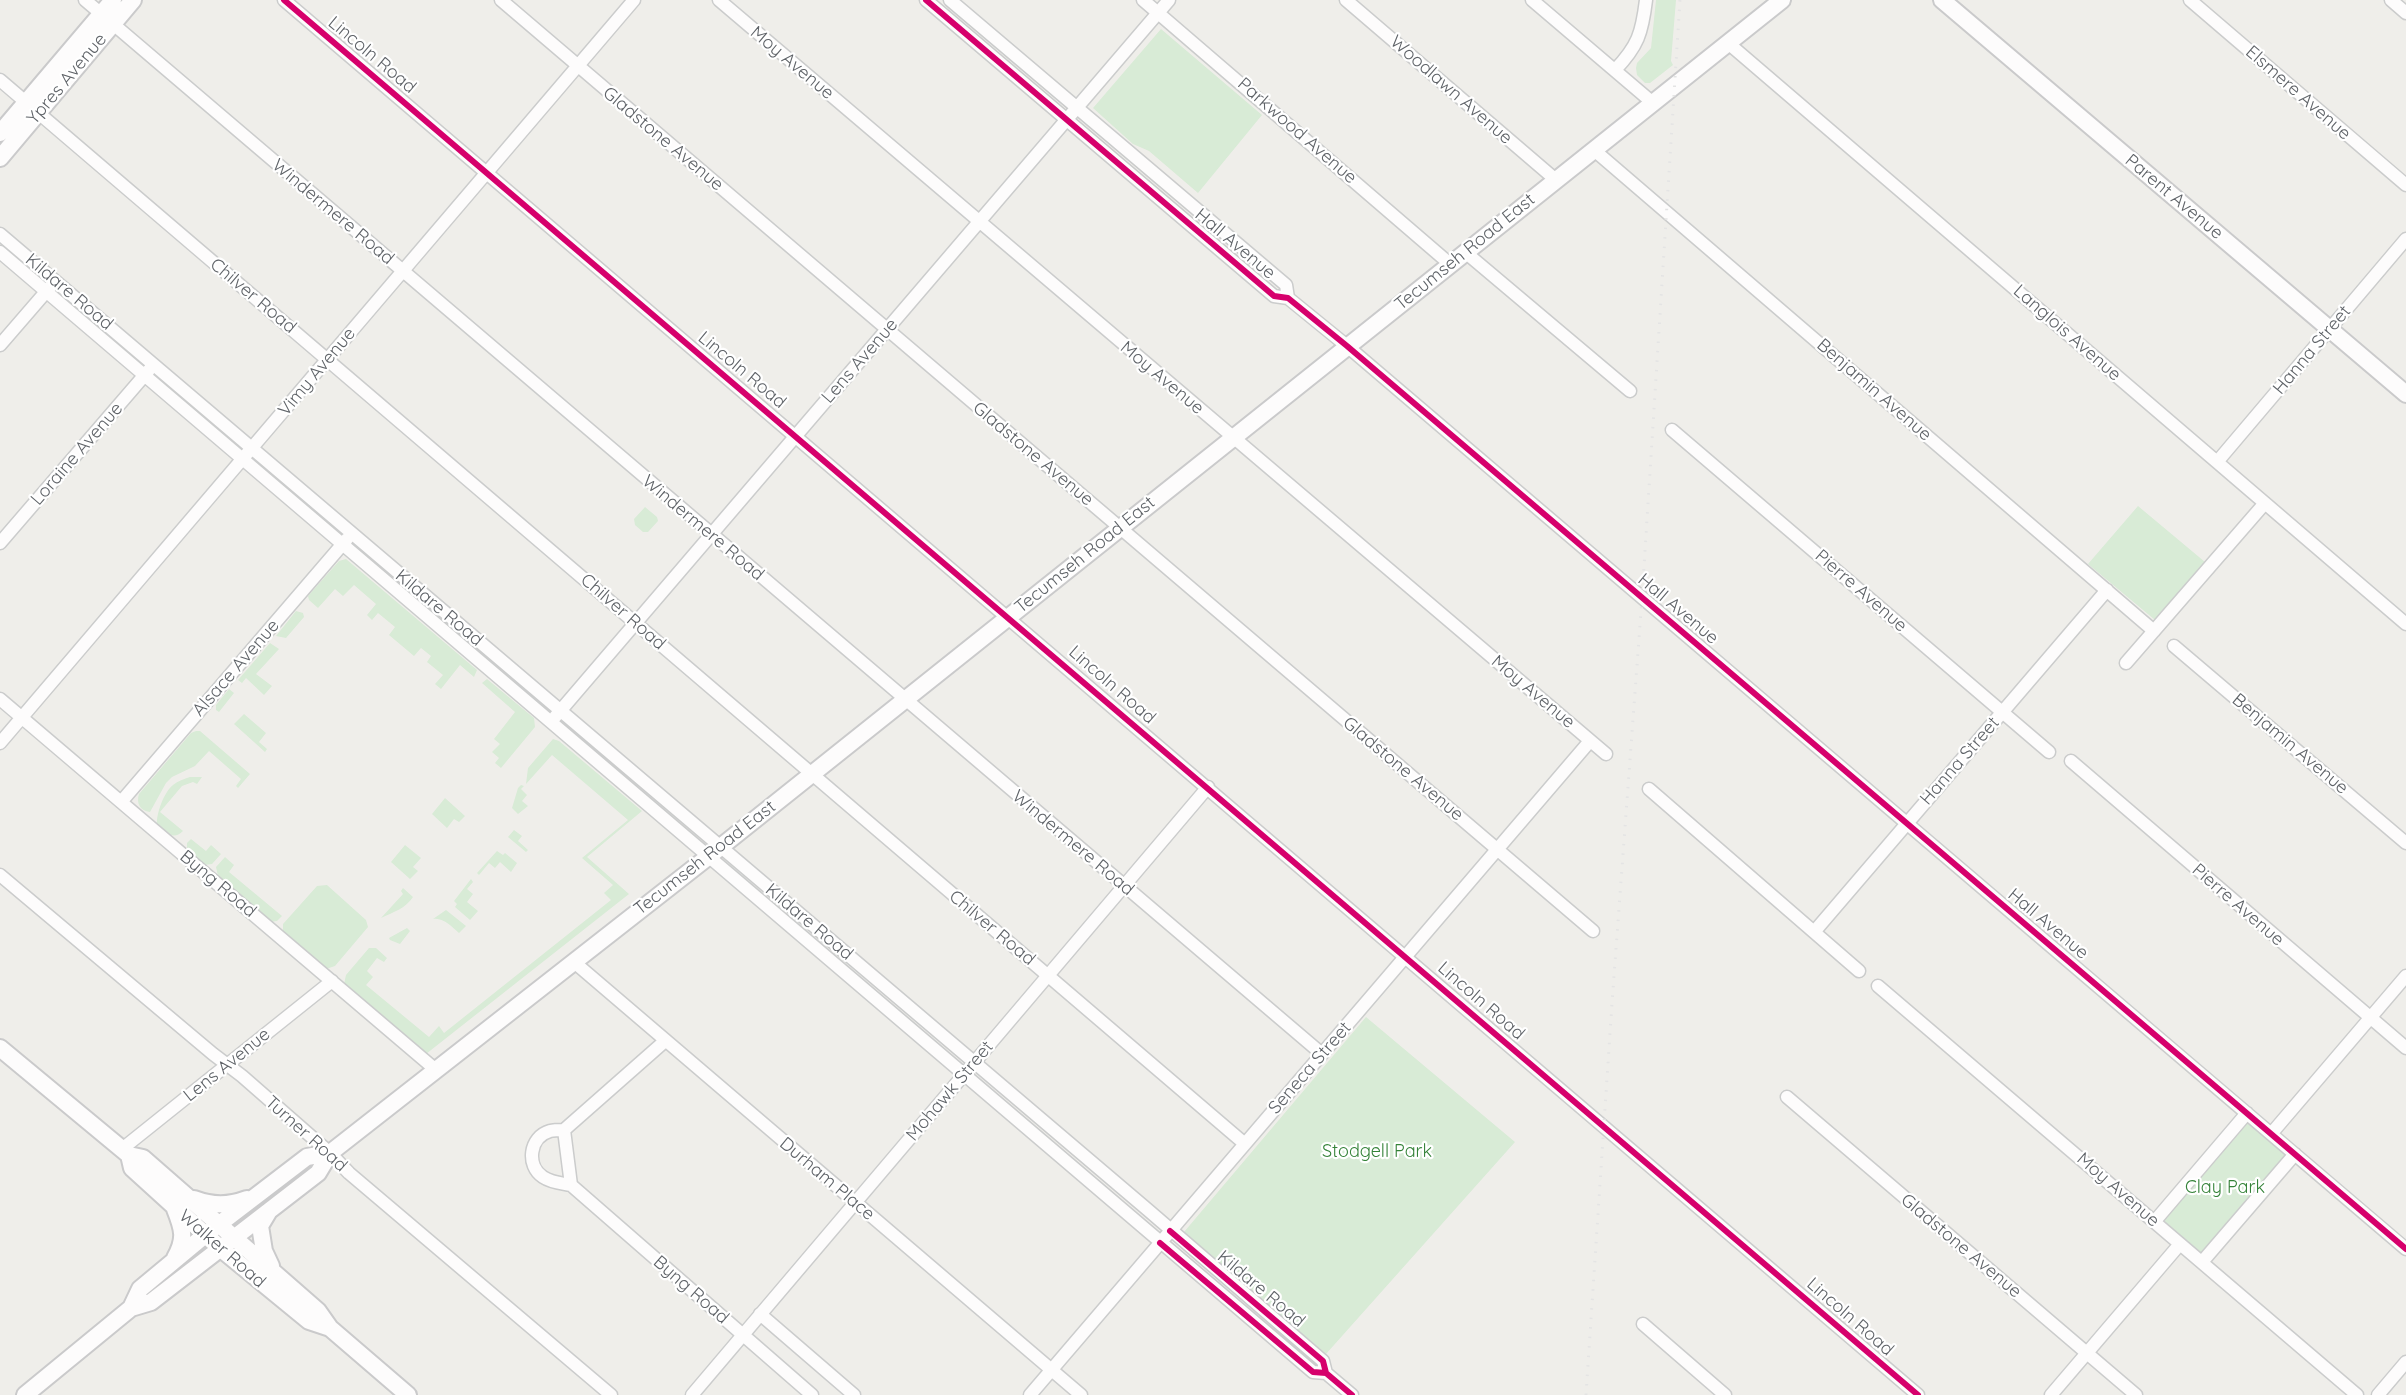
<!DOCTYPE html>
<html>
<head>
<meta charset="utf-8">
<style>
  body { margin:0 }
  canvas { display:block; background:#efeeea }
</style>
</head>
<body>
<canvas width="2406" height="1395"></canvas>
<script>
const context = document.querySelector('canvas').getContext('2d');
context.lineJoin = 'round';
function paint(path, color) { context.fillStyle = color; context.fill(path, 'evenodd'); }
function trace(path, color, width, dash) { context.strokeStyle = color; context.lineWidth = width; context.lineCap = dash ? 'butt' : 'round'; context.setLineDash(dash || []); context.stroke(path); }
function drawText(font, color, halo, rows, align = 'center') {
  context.font = font + ' Quicksand,sans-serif'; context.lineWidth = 4.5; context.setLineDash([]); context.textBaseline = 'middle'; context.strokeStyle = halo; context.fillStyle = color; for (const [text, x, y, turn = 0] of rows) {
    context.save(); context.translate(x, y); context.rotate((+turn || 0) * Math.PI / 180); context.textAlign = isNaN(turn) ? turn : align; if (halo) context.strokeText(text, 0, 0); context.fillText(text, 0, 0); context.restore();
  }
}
const green = new Path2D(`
  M1656,0H1676L1671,61L1673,65L1650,83H1645L1637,75L1636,68L1637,63L1651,48Z
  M1161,29L1262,115L1198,193L1149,151L1133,144L1093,108Z
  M2138,506L2205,562L2155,620L2088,564Z
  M645,507L657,517L658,521L648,532H643L635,525L634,519Z
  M346,559L477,670L474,677L460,665L441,689L435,684L443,675L427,662L431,656L421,648L414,656L389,635L395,627L378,613L372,620L367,615L376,604L354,585L343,596L335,589L318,608L309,600L308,596L339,561Z
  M296,611L303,613L304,617L286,638L276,636Z
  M270,643L279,649L256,674L272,686L264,695L246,678L242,683L238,680Z
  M487,679L534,718L535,727L501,768L495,763L499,758L492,752L500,744L494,739L515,712L482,683Z
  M229,689L234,693L219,712L216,710V705Z
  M244,714L266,733L259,742L267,749L265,752L234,724Z
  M196,731H200L250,774L238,788L236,786L241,779L209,751L195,766L172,777L166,783L150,812C140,811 136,803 139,794L191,733Z
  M553,739L559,741L642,811L587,857L629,894L426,1054L344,984L346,975L369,948H376L387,958L384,962L377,958L367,971L373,977L366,985L429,1037L439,1026L444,1033L611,900L604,893L613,885L582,858L628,820L552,755L526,784L528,768Z
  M190,777H202L197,784L193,782L182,786L160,812L183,831C173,841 166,832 157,825C156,814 164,792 173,785C178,781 184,779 190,777Z
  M521,785L524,786L521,789L527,795L522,801L528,806L518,814L512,808L518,788Z
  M445,798L465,816L459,822L454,819L447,828L432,814Z
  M514,830L522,836L518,841L528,850L526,852L508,837Z
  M191,839L206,851L211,845L221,854L212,864L204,865L187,851V843Z
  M405,845L421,858L413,867L418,871L410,879L391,862Z
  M497,851L503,855L505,853L517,863L511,872L500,862L495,868L489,863L479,875L477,873Z
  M225,857L234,865L229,872L282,916L277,921L270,922L218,876L216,867Z
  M471,879L473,882L467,889L473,894L467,902L478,911L470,920L455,907L457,904L454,901Z
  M327,885L366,920L368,927L335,966L326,969L283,932V924L317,886Z
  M403,888L413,897C406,908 394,912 381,918L403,894L401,891Z
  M446,910L466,926L459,933C452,927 443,917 433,919Z
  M407,928L410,931L400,944L390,940L389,938Z
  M1366,1017L1515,1142L1326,1354L1184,1232Z
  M2246,1122L2286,1156L2203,1255L2164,1221Z`);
const street = new Path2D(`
  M85,0L1322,1054
  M284,0L1918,1395
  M501,0L1593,931
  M719,0L1606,754
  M926,0L1274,296L1288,298L1347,346L2406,1249
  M950,0L1286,285L1288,298
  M1143,0L1450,264
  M1346,0L1556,180
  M1532,0L1653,103
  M2190,0L2406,185
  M2391,0L2406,13
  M1728,43L2406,624
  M1615,70C1638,46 1642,33 1646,0
  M0,80L1245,1144
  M1594,150L2154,631
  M0,234L1148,1210L1323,1361L1326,1373L1352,1395
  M0,252L1313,1372L1326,1373
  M1465,252L1630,391
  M0,345L51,286
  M1672,430L2049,752
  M2217,462L2406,239
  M0,543L149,370
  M2174,646L2406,843
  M2126,663L2265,503
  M0,699L436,1070
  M555,717L1169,0
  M0,743L634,0
  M2071,761L2406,1048
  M1649,789L1859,971
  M121,802L347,539
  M0,875L213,1054L242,1076L330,1153L349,1173L611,1395
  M1814,932L2107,590
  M574,962L1081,1395
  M1878,986L2357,1395
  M665,1041L564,1130L571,1185L812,1395
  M1787,1097L2136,1395
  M564,1130C560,1130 554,1130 550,1131C529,1137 526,1166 543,1177C552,1183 561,1183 571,1185
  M2271,1134L2406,976
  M122,1149L332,981
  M2154,1222L2247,1113
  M2202,1262L2295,1154
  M760,1314L854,1395
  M1643,1324L1725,1395
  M692,1395L1208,787
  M1030,1395L1590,741
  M2051,1395L2180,1244
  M2378,1395L2406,1362`);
const secondary = new Path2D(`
  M1942,0L2406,394
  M0,133L113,0
  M0,158L133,0
  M0,1048L129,1155L143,1158L318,1311L330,1328L408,1395
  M129,1155L132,1168L220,1248L309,1321L330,1328
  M194,1199C213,1206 228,1206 247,1199
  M175,1209C183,1229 186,1239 175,1258
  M269,1211L260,1226L264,1251L271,1266
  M131,1308L140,1289L205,1235L307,1157L330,1153
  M25,1395L131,1308L151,1302L318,1173L330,1153L708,857L1782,0`);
const rail = new Path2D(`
  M1586,1395L1612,1003L1642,598L1680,0`);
const cycleway = new Path2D(`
  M284,0L1918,1395
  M926,0L1274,296L1288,298L1347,346L2406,1249
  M1170,1231L1323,1361L1326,1373L1352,1395
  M1160,1243L1313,1372L1326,1373`);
const streetNames = [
  ["Lincoln Road",372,55,40],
  ["Moy Avenue",792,63,40],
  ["Ypres Avenue",67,79,-50],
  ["Woodlawn Avenue",1451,90,41],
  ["Elsmere Avenue",2298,93,41],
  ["Parkwood Avenue",1297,131,41],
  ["Gladstone Avenue",663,139,40],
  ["Parent Avenue",2174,197,40],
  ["Windermere Road",333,212,40],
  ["Hall Avenue",1235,244,40],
  ["Tecumseh Road East",1465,252,-39],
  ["Kildare Road",69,292,40],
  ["Chilver Road",253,296,40],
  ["Langlois Avenue",2067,333,41],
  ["Hanna Street",2312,350,-50],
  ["Lens Avenue",860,361,-49],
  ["Lincoln Road",742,370,40],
  ["Vimy Avenue",317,372,-50],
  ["Moy Avenue",1162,378,40],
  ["Benjamin Avenue",1874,390,41],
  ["Loraine Avenue",77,454,-49],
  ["Gladstone Avenue",1033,454,40],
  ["Windermere Road",703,528,40],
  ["Tecumseh Road East",1085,555,-39],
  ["Pierre Avenue",1861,591,41],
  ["Kildare Road",439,608,40],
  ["Hall Avenue",1678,609,40],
  ["Chilver Road",623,612,41],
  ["Alsace Avenue",236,668,-49],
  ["Lincoln Road",1112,685,41],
  ["Moy Avenue",1533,692,40],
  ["Benjamin Avenue",2290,744,40],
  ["Hanna Street",1960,761,-49],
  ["Gladstone Avenue",1403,769,40],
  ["Windermere Road",1073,843,40],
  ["Tecumseh Road East",705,858,-38],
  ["Byng Road",218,884,40],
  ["Pierre Avenue",2238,905,41],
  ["Kildare Road",809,922,40],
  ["Hall Avenue",2048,924,40],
  ["Chilver Road",992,928,40],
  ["Lincoln Road",1481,1001,41],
  ["Lens Avenue",227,1065,-39],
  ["Seneca Street",1310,1068,-49],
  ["Mohawk Street",950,1091,-50],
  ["Turner Road",306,1134,42],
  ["Durham Place",827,1179,40],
  ["Moy Avenue",2118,1190,41],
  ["Gladstone Avenue",1961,1246,40],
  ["Walker Road",222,1249,41],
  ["Kildare Road",1261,1289,40],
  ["Byng Road",691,1290,41],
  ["Lincoln Road",1850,1317,41]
];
const parkNames = [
  ["Stodgell Park",1377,1152],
  ["Clay Park",2225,1188]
];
paint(green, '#d8ebd6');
trace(street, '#cbcccc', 15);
trace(secondary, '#cacacb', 20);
trace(street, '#fdfcfc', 12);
trace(secondary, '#fdfcfc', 16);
trace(rail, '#e4e4e4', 3, [1.5, 8]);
trace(cycleway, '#d6006c', 6);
drawText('18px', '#5f6368', '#fff', streetNames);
drawText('18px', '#348238', '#fff', parkNames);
</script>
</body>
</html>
